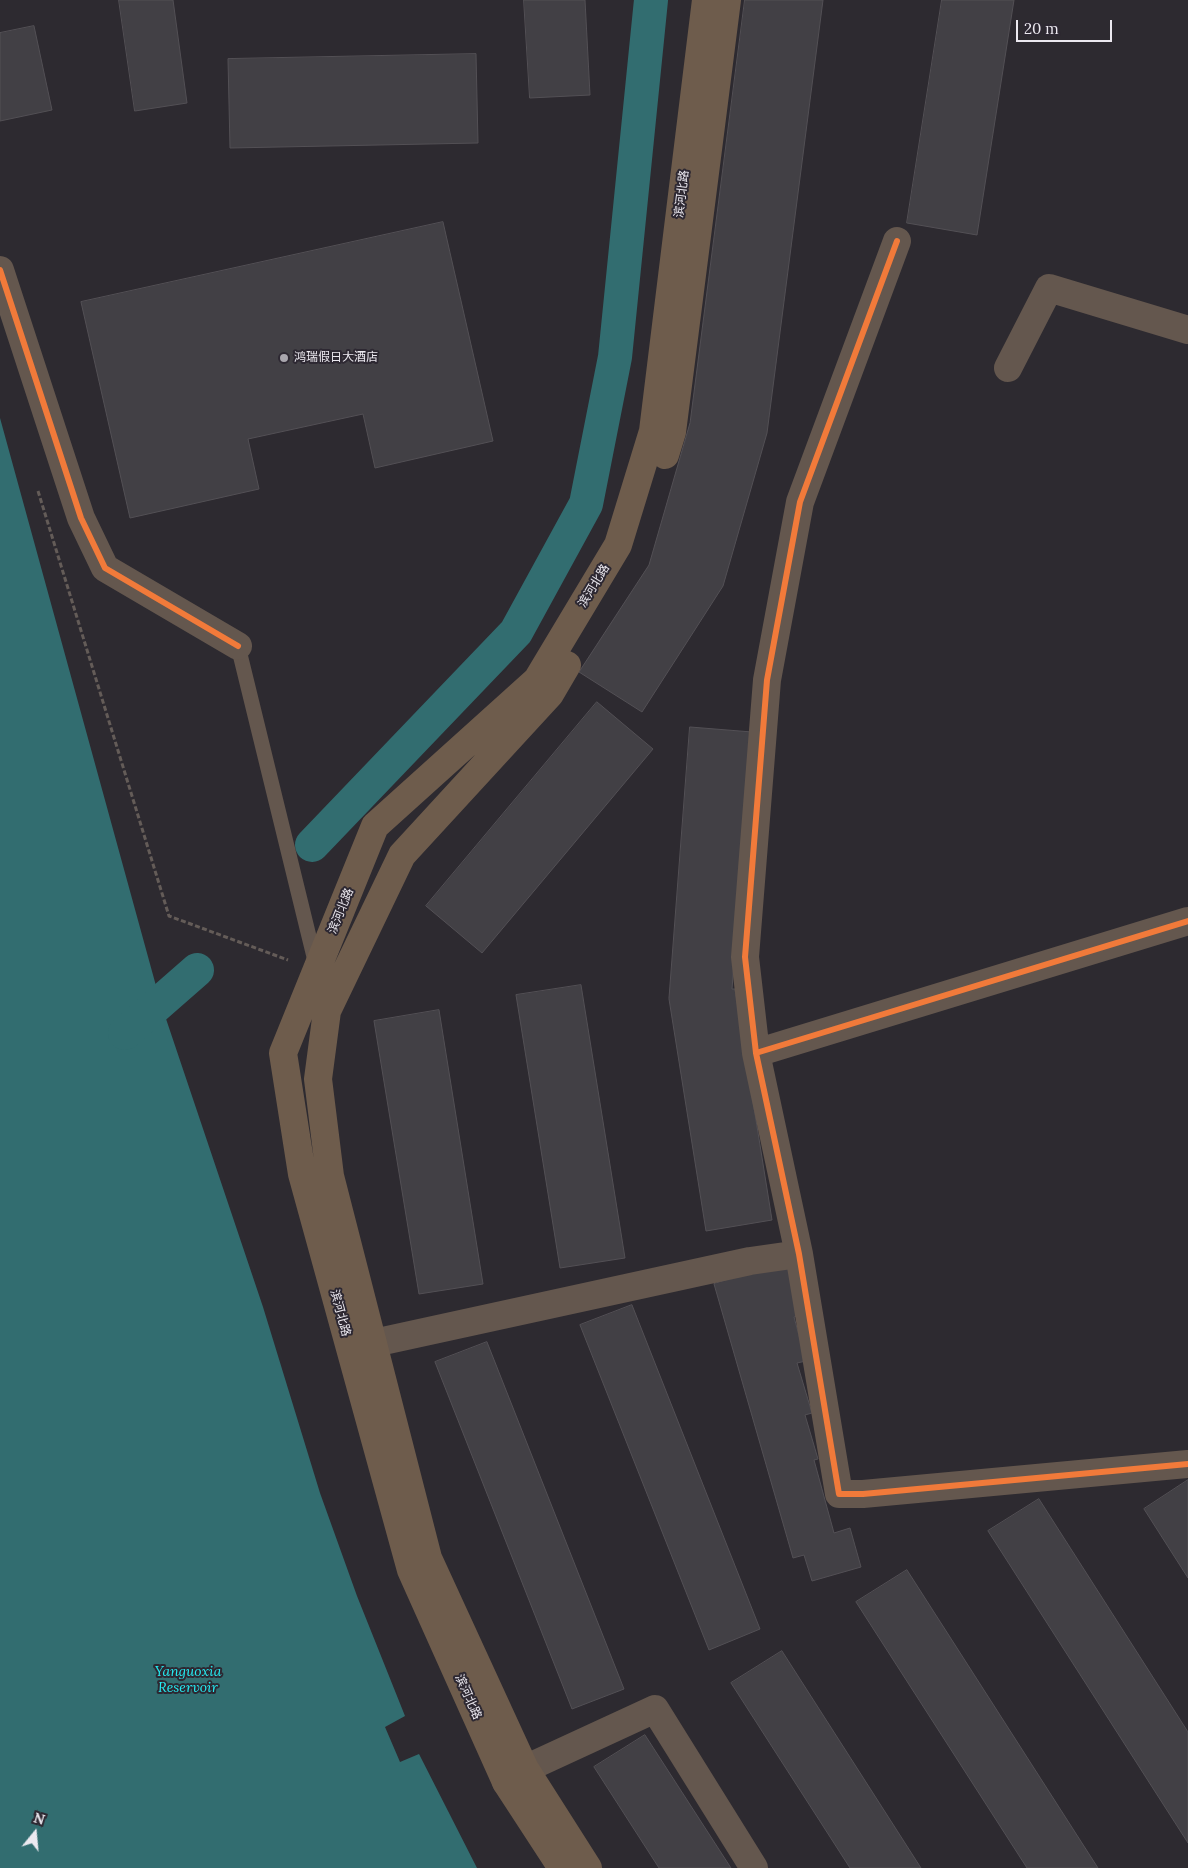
<!DOCTYPE html>
<html>
<head>
<meta charset="utf-8">
<style>
  body { margin:0 }
  #map { position:relative; width:1188px; height:1868px; overflow:hidden; background:#2d2a30; font-family:Lora,serif }
  canvas { display:block }
  .north { position:absolute; left:10px; top:1808px; width:50px; height:50px; -webkit-text-stroke:4px #2d2832; paint-order:stroke; rotate:17deg; font-size:14px; font-weight:700; line-height:20px; text-align:center; color:#ece9f0 }
  .north::after { content:''; display:block; margin:auto; width:18px; height:22px; background:#ece9f0; clip-path:polygon(50% 0,100% 100%,50% 72%,0 100%) }
  .scale { position:absolute; left:1016px; top:20px; width:96px; height:22px; box-sizing:border-box; border:2px solid #ece9f0; border-top:0; padding-left:6px; font-size:15px; line-height:18px; white-space:nowrap; color:#ece9f0; -webkit-text-stroke:4px #2d2832; paint-order:stroke }
</style>
</head>
<body>
<div id="map">
<canvas width="1188" height="1868"></canvas>
<div class="north">N</div>
<div class="scale">20 m</div>
</div>
<script>
const context = document.querySelector('canvas').getContext('2d');
context.lineJoin = 'round';
function paint(path, color) { context.fillStyle = color; context.fill(path, 'evenodd'); }
function trace(path, color, width, dash) { context.strokeStyle = color; context.lineWidth = width; context.lineCap = dash ? 'butt' : 'round'; context.setLineDash(dash || []); context.stroke(path); }
function drawText(font, color, halo, rows, align = 'center') {
  context.font = font + ' Lora,"Noto Sans SC",serif'; context.lineWidth = 4; context.setLineDash([]); context.textBaseline = 'middle'; context.strokeStyle = halo; context.fillStyle = color; for (const [text, x, y, turn = 0] of rows) {
    context.save(); context.translate(x, y); context.rotate((+turn || 0) * Math.PI / 180); context.textAlign = isNaN(turn) ? turn : align; if (halo) context.strokeText(text, 0, 0); context.fillText(text, 0, 0); context.restore();
  }
}
const water = new Path2D(`
  M0,418L161,1004L263,1307L320,1493L357,1596L405,1716L385,1727L400,1762L419,1754L477,1868H0Z`);
const canal = new Path2D(`
  M312,845L516,632L586,504L615,357L651,0
  M125,1033L197,970`);
const building = new Path2D(`
  M119,0H173L187,103L135,111Z
  M524,0H585L590,95L530,98Z
  M745,0H823L767,433L723,586L642,712L579,672L649,565L690,423Z
  M942,0H1014L977,235L907,223Z
  M34,26L52,110L0,121V33Z
  M476,54L478,143L230,148L228,59Z
  M443,222L493,441L375,468L363,414L248,439L259,489L130,518L81,302Z
  M597,702L653,749L482,953L426,906Z
  M690,727L752,732L732,989H735L772,1220L706,1231L669,999Z
  M581,985L625,1258L560,1268L516,995Z
  M439,1010L483,1284L419,1294L374,1021Z
  M789,1262L804,1314L794,1317L806,1361L797,1363L812,1413L805,1415L818,1459L814,1460L834,1533L850,1528L861,1567L812,1581L804,1555L793,1558L714,1284Z
  M632,1305L760,1629L709,1650L580,1325Z
  M487,1342L624,1689L572,1709L435,1362Z
  M1188,1480V1578L1144,1509Z
  M1039,1499L1188,1732V1843L988,1531Z
  M907,1570L1098,1868H1027L856,1602Z
  M782,1651L921,1868H850L731,1683Z
  M645,1735L731,1868H659L594,1767Z`);
const path = new Path2D(`
  M38,491L169,916L288,960`);
const lane = new Path2D(`
  M238,646L316,965`);
const street = new Path2D(`
  M897,241L800,502L767,680L745,957L756,1053L1188,921
  M0,270L81,518L105,568L238,646
  M1008,368L1049,288L1188,330
  M756,1053L799,1254L839,1494H863L1188,1464
  M351,1348L750,1261L799,1254
  M506,1782L525,1769L655,1709L754,1868`);
const primary = new Path2D(`
  M665,455L672,432L727,0
  M567,665L550,694L402,855L327,1011L318,1079L330,1176L428,1558L525,1769L588,1868
  M562,1868L506,1782L411,1570L302,1174L283,1053L375,826L537,680L618,545L653,431L706,0`);
const cycleway = new Path2D(`
  M897,241L800,502L767,680L745,957L756,1053L1188,921
  M0,270L81,518L105,568L238,646
  M756,1053L799,1254L839,1494H863L1188,1464`);
const markers = [
  [284,358,5,"#a9a6ad"]
];
const streetNames = [
  ["滨河北路",682,194,-83],
  ["滨河北路",594,586,-59],
  ["滨河北路",341,911,-68],
  ["滨河北路",340,1313,75],
  ["滨河北路",468,1697,66]
];
const poiNames = [
  ["鸿瑞假日大酒店",294,358]
];
const waterNames = [
  ["Yanguoxia",188,1672],
  ["Reservoir",188,1688]
];
paint(water, '#326d70');
trace(canal, '#326d70', 34);
paint(building, '#424045');
trace(building, '#535055', 1);
trace(path, '#645c58', 3, [5, 2.5]);
trace(lane, '#64574e', 15);
trace(street, '#64574e', 28);
trace(primary, '#6e5c4c', 28);
trace(cycleway, '#f17a3a', 6);
for (const [x, y, r, color] of markers) { const dot = new Path2D(); dot.arc(x, y, r, 0, 2 * Math.PI); context.fillStyle = color; context.fill(dot); trace(dot, '#2d2832', 2); }
drawText('12px', '#ece9f0', '#2d2832', streetNames);
drawText('12px', '#ece9f0', '#2d2832', poiNames, 'left');
drawText('italic 14px', '#25ecf2', '#2d2832', waterNames);
</script>
</body>
</html>
